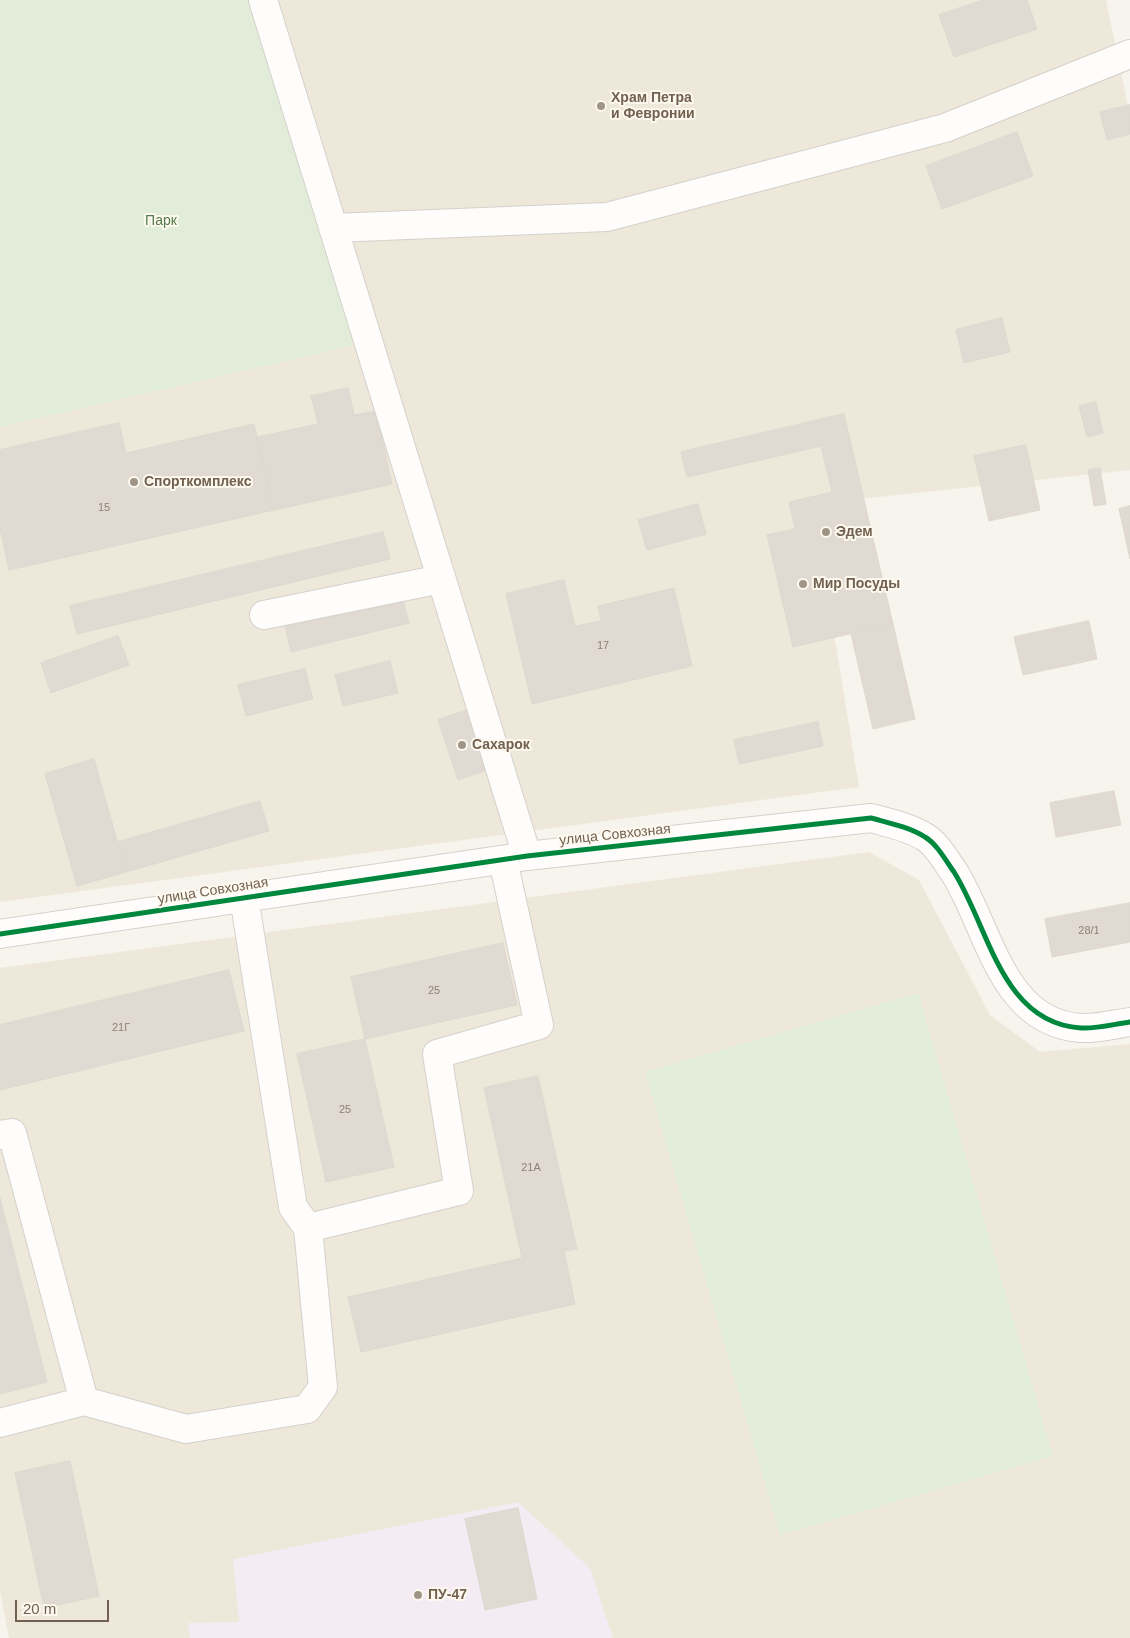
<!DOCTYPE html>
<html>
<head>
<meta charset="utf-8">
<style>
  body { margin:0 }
  #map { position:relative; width:1130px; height:1638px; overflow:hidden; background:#f6f4ed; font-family:Arial,sans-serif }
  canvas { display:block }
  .scale { position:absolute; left:15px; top:1600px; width:94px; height:22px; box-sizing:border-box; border:2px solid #726050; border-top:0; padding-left:6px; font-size:15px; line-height:18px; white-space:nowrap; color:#726050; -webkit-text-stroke:4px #fdf9ef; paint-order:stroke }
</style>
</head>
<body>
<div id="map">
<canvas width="1130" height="1638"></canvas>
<div class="scale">20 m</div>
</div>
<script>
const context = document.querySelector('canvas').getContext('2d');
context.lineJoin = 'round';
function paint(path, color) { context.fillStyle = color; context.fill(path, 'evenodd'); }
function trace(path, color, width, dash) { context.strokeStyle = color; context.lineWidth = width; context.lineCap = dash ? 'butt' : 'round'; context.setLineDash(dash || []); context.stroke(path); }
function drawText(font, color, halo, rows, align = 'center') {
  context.font = font + ' Arial,sans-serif'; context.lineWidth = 4; context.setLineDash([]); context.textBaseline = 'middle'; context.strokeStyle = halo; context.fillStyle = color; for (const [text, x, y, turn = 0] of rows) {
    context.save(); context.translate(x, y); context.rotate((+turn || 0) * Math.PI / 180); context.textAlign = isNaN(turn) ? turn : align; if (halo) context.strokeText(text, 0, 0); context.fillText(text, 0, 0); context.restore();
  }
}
const residential = new Path2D(`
  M0,0H1106L1130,116V470L813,504L859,787L0,902Z
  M869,852L919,880L990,1015L1040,1052L1130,1044V1638H9L0,1591V968Z`);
const education = new Path2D(`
  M518,1502L590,1568L613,1638H190L188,1623L239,1622L233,1559Z`);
const green = new Path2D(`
  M0,0H263L368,342L0,427Z
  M918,993L1053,1456L780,1535L645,1072Z`);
const building = new Path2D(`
  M983,0H1027L1037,29L954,57L939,15Z
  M1130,105V134L1107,140L1100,112Z
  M1017,132L1033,176L942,209L926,166Z
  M1002,318L1010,352L964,363L956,330Z
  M348,388L354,415L376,411L392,484L274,510L257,437L318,424L311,396Z
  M1096,402L1103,433L1087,437L1079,406Z
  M844,414L893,624L793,647L767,535L795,529L789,502L832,492L821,446L687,477L681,452Z
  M119,423L126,453L254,424L274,510L9,570L0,529V450Z
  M1026,445L1040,510L989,521L974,456Z
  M1100,468L1106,504L1094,506L1088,470Z
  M698,504L706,534L647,550L638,520Z
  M1130,506V559L1119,509Z
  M383,532L390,559L77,634L70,606Z
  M564,580L575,626L601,621L598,606L674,588L692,666L532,704L506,594Z
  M401,592L409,623L291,652L284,622Z
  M1089,621L1097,659L1023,675L1014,637Z
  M893,624L915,719L873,729L851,634Z
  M118,636L129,665L51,693L41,663Z
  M390,661L398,693L343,706L335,675Z
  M305,669L313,699L246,716L238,685Z
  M467,710L487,770L458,780L438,720Z
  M818,722L823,746L739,764L734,740Z
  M94,759L126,872L77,886L45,774Z
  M1114,791L1121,825L1056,837L1050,803Z
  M260,801L269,831L126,872L118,842Z
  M1130,903V942L1052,957L1045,919Z
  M503,943L517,1005L365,1039L351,977Z
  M229,970L244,1031L0,1090V1025Z
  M365,1039L394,1167L326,1182L297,1054Z
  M538,1076L577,1249L564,1251L575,1304L361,1352L348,1297L522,1258L484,1088Z
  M0,1198L47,1382L0,1394Z
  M70,1461L99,1596L44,1608L15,1473Z
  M518,1508L537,1599L485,1610L465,1519Z`);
const minor = new Path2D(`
  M263,0L527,856
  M333,228L607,217L945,128L1130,54
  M264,615L441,579
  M244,897L293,1207L308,1228L459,1191L437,1054L539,1025L503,860
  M0,934L527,856L871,818C889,823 909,827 925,837C937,844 946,861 954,872C989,927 1001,1023 1081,1028C1096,1029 1115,1024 1130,1022
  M0,1135L12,1133L84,1401L0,1423
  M84,1401L186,1429L307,1409L323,1387L308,1228`);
const cycleway = new Path2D(`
  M0,934L527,856L871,818C889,823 909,827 925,837C937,844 946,861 954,872C989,927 1001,1023 1081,1028C1096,1029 1115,1024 1130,1022`);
const markers = [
  [601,106,5,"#a09487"],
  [134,482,5,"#a09487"],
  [826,532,5,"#a09487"],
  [803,584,5,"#a09487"],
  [462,745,5,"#a09487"],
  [418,1595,5,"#a09487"]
];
const numberNames = [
  ["15",104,508],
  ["17",603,646],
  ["28/1",1089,931],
  ["25",434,991],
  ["21Г",121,1028],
  ["25",345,1110],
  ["21А",531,1168]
];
const poiNames = [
  ["Храм Петра",611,98],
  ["и Февронии",611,114],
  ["Спорткомплекс",144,482],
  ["Эдем",836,532],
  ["Мир Посуды",813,584],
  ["Сахарок",472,745],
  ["ПУ-47",428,1595]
];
const parkNames = [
  ["Парк",161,221]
];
const streetNames = [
  ["улица Совхозная",615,835,-6],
  ["улица Совхозная",213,891,-9]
];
paint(residential, '#eee8db');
paint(education, '#f4ecf2');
paint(green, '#e2edd9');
paint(building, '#e0dad3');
trace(building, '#ded8d0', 1);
trace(minor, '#d5d1cb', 30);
trace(minor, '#fefdfc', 28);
trace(cycleway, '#00873e', 5);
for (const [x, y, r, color] of markers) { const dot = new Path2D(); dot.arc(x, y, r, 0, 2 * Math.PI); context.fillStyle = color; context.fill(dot); trace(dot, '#fdf9ef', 2); }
drawText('11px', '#908174', null, numberNames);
drawText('bold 14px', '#726050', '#fdf9ef', poiNames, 'left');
drawText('14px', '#547c4c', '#fdf9ef', parkNames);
drawText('14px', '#726050', '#fdf9ef', streetNames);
</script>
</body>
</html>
